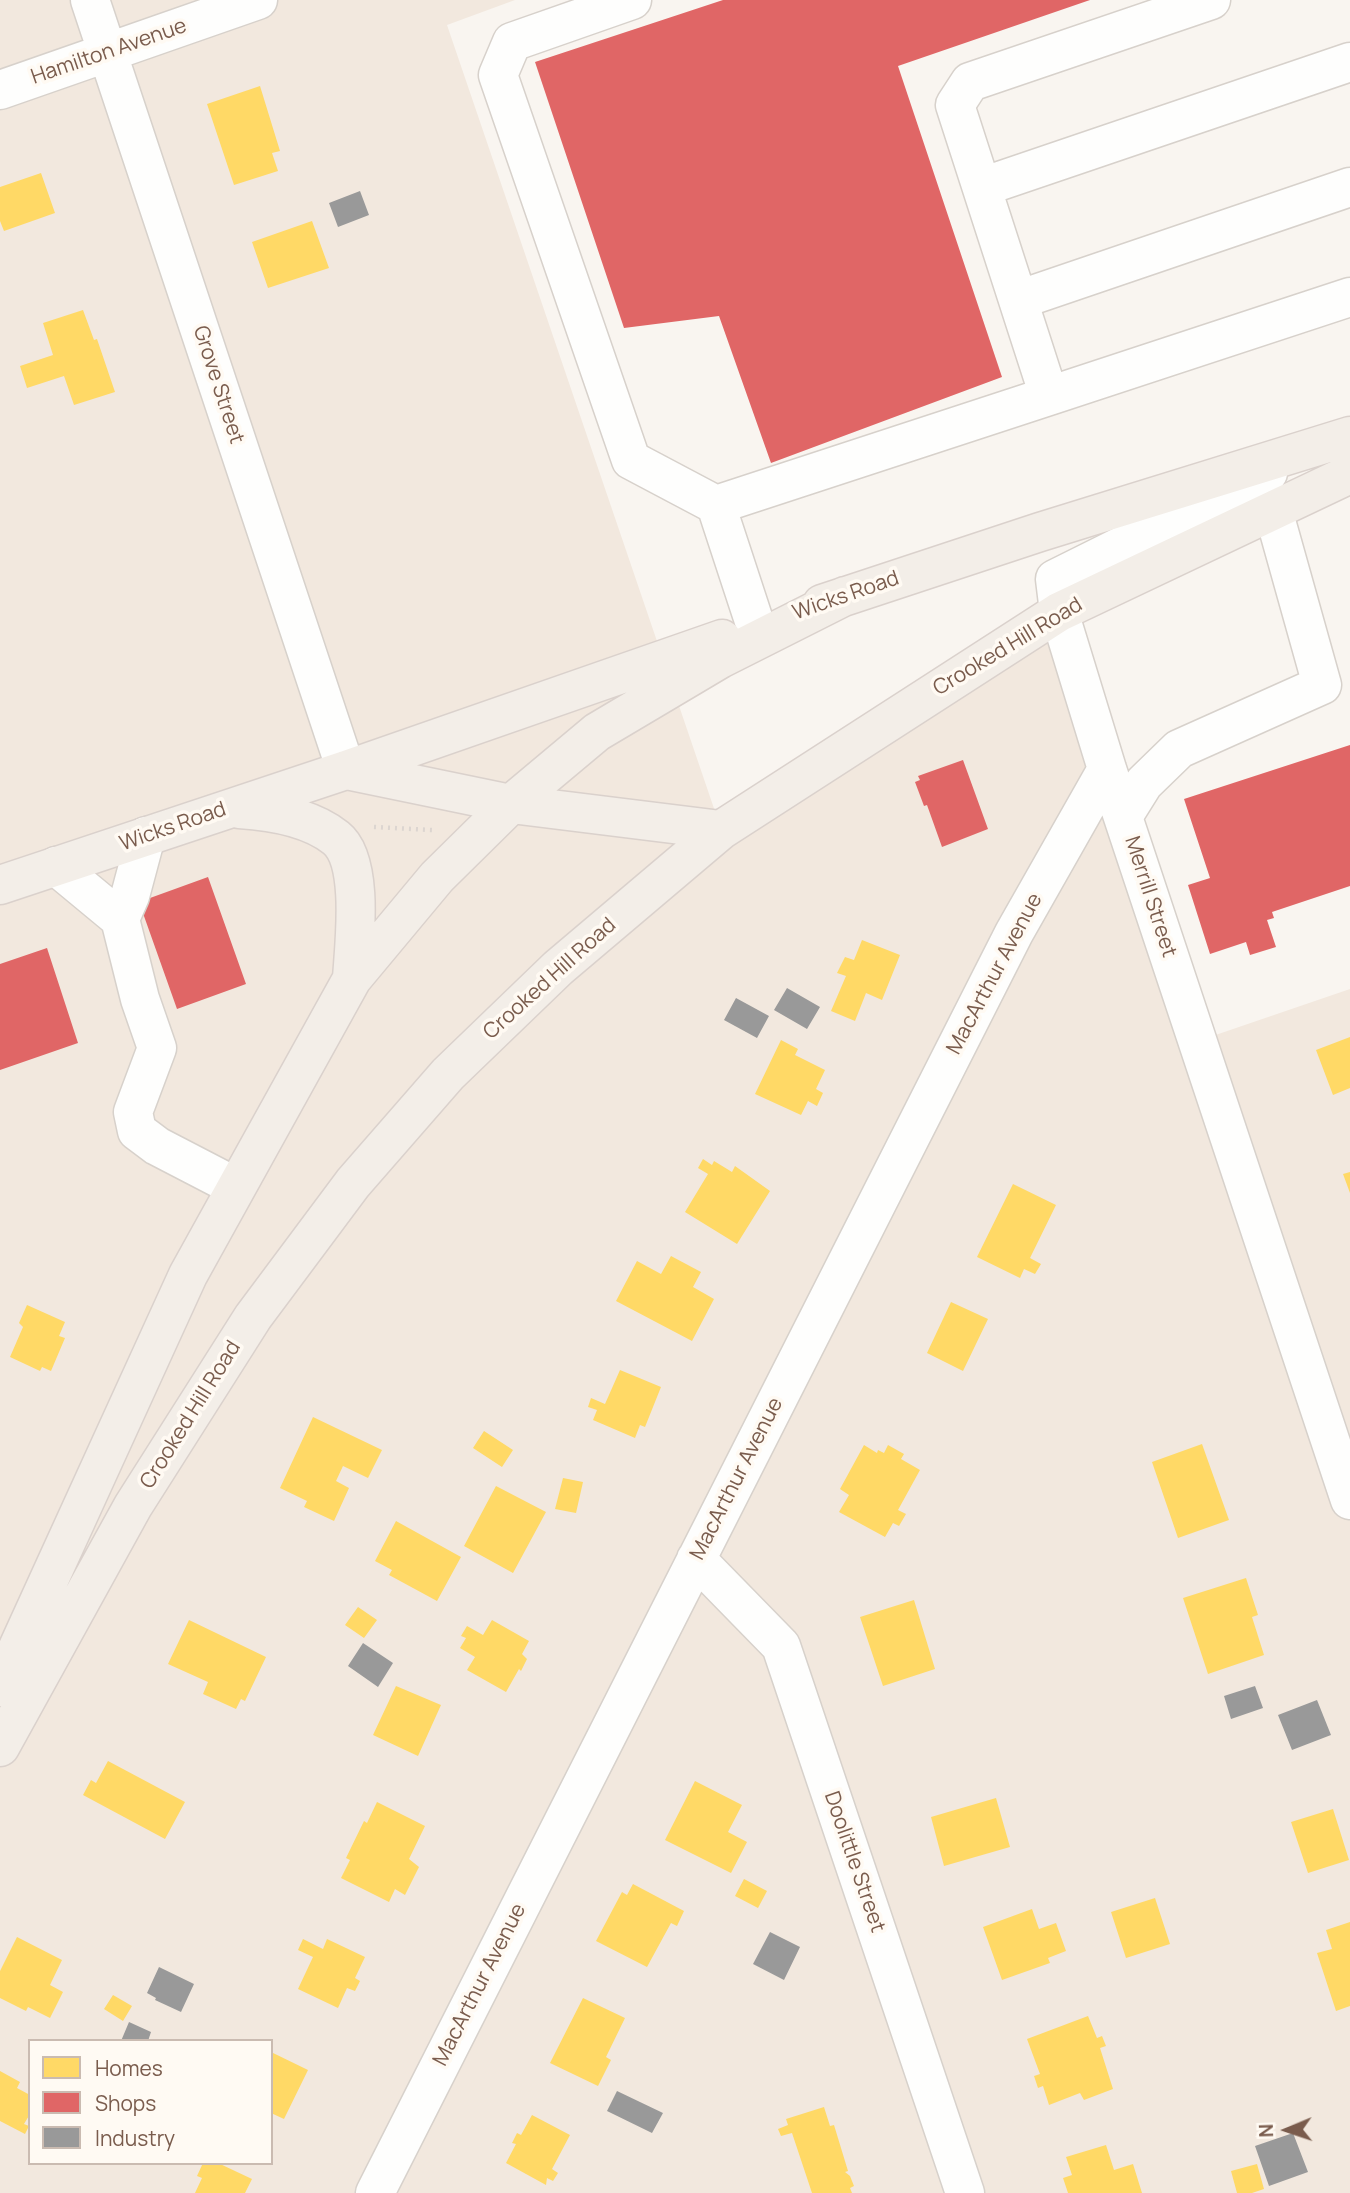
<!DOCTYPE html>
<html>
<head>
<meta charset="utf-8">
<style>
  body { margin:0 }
  #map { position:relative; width:1350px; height:2193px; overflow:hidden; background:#f9f5f0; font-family:Manrope,sans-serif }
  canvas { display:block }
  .legend { position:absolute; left:28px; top:2039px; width:245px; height:126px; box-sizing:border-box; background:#fffaf3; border:2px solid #cabbb1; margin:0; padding:9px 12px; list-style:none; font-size:21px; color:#7a5c4d }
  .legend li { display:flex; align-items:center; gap:14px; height:35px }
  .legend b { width:35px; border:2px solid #cabbb1 }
  .north { position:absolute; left:1252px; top:2095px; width:70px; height:70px; -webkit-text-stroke:5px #fffaf3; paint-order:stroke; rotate:268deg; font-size:19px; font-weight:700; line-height:28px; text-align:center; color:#7a5c4d }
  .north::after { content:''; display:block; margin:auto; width:24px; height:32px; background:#7a5c4d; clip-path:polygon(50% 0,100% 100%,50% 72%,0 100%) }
</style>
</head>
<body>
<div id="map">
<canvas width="1350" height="2193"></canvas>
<ul class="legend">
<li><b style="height:19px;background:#ffd966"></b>Homes</li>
<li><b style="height:19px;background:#e06666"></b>Shops</li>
<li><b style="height:19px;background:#999"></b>Industry</li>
</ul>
<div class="north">N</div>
</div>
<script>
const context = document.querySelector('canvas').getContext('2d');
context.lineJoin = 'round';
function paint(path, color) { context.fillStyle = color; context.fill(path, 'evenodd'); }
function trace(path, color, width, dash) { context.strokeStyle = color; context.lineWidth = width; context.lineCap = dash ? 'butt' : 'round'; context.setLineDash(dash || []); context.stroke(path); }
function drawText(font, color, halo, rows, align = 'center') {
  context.font = font + ' Manrope,sans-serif'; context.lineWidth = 7; context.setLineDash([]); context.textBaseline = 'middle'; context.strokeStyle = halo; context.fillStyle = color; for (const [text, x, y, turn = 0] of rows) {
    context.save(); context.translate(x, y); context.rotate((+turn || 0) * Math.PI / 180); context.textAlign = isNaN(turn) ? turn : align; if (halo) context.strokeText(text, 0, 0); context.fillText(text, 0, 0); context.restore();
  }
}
const residential = new Path2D(`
  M0,0H515L447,25L721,829L1059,612L1198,1041L1350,989V2193H0ZM30,2041H271V2163H30Z`);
const homes = new Path2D(`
  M260,86L280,151L272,153L278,171L234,185L207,104Z
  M41,173L55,213L4,231L0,221V187Z
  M312,221L329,268L268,288L252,242Z
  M83,310L94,340L97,339L115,392L74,405L64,376L27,388L20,366L53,355L43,323Z
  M862,940L900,955L882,1000L866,993L855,1021L831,1011L846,976L837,973L845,957L854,960Z
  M1350,1037V1088L1333,1095L1316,1050Z
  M781,1040L798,1049L795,1055L825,1070L816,1089L823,1093L817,1106L808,1101L801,1115L755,1094Z
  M703,1159L712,1165L714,1161L732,1172L735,1166L770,1191L737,1244L685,1212L708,1174L698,1168Z
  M1350,1172V1193L1343,1174Z
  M1013,1184L1056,1205L1030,1258L1041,1264L1035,1274L1024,1269L1020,1278L977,1257Z
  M671,1256L701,1272L693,1287L714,1299L692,1341L616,1301L637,1261L661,1274Z
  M951,1302L988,1319L963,1371L927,1353Z
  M27,1305L65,1322L59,1336L65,1338L51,1371L42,1367L40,1371L10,1357L23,1327L19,1323Z
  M620,1370L661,1387L645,1427L640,1425L635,1438L593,1420L597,1410L588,1407L591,1398L605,1404Z
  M313,1417L382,1450L368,1478L343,1466L336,1481L349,1488L334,1521L304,1507L307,1501L280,1488Z
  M484,1431L513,1450L502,1467L473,1448Z
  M1202,1444L1229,1520L1178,1538L1152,1462Z
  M864,1445L877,1453L878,1450L884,1453L888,1445L904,1454L901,1459L920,1470L898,1510L906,1514L899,1526L893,1523L885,1537L839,1512L849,1495L840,1489Z
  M563,1478L583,1482L576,1513L555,1509Z
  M496,1486L546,1512L513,1573L464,1546Z
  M396,1521L461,1557L437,1601L389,1575L392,1570L375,1561Z
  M1246,1578L1258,1615L1252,1617L1264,1655L1208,1674L1183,1598Z
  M914,1600L935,1669L883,1686L860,1617Z
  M358,1607L377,1620L364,1638L345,1625Z
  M189,1620L266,1657L245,1701L241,1699L236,1709L203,1694L208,1682L168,1664Z
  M492,1620L529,1641L522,1654L527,1659L521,1671L519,1669L506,1692L467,1670L475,1657L460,1648L466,1638L461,1636L467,1626L483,1635Z
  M396,1686L441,1705L418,1756L373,1735Z
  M108,1761L185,1802L165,1839L83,1795L91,1780L96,1783Z
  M695,1781L742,1805L728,1832L747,1842L731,1873L665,1840Z
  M996,1798L1010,1847L944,1866L931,1817Z
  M377,1802L425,1826L409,1859L419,1867L405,1895L395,1889L389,1902L341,1878L350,1860L346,1858L364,1821L367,1823Z
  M1333,1809L1349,1860L1308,1873L1291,1822Z
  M744,1879L767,1891L758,1908L735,1896Z
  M633,1884L684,1911L677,1926L671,1923L647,1967L596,1941L622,1892L627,1895Z
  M1155,1898L1170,1944L1126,1958L1111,1912Z
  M1032,1909L1039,1929L1056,1923L1066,1951L1048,1958L1050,1963L1002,1980L983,1927Z
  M1350,1922V2006L1336,2011L1317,1953L1332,1949L1326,1930Z
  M17,1937L62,1960L50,1985L63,1992L50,2018L28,2007L26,2011L0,1998V1971Z
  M303,1939L323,1949L327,1939L365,1957L355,1978L360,1981L355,1991L347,1988L338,2008L298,1989L313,1957L298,1950Z
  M113,1995L132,2006L123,2021L104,2009Z
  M583,1998L625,2018L606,2057L611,2060L598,2086L550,2063Z
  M1088,2016L1097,2038L1102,2036L1106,2046L1100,2048L1113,2089L1084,2100L1080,2093L1049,2105L1043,2086L1038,2088L1034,2076L1040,2074L1027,2039Z
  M271,2052L308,2070L284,2119L271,2113Z
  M0,2071L20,2082L17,2088L30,2095V2114L24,2124L29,2126L25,2134L0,2121Z
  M824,2107L830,2126L834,2125L848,2171L845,2172L850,2176L854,2186L850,2188L852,2193H812L792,2133L781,2136L778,2129L788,2125L786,2119Z
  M532,2115L570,2135L552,2169L558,2173L553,2181L547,2178L546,2185L506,2163L516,2144L512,2143L517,2133L521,2135Z
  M1106,2145L1114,2170L1133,2164L1142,2193H1068L1063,2178L1072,2175L1066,2157Z
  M203,2163H218L252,2179L245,2193H195L202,2178L197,2176Z
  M1257,2164L1264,2189L1252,2193H1237L1231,2171Z`);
const shops = new Path2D(`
  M723,0H1090L898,66L1002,377L771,463L719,316L624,328L535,62Z
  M1350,745V886L1272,912L1274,918L1267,920L1276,947L1250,955L1246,942L1210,954L1188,885L1210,878L1184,799Z
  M963,760L988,829L942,847L927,805L924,806L915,782L920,780L918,776Z
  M208,877L246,984L177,1009L139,902Z
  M47,948L78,1043L0,1070V964Z`);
const industry = new Path2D(`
  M360,191L369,215L338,227L329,203Z
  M787,988L820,1007L807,1029L774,1010Z
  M736,998L769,1016L757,1038L724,1020Z
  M363,1643L393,1663L378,1687L348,1666Z
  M1255,1686L1263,1708L1231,1719L1224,1696Z
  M1317,1700L1331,1735L1292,1750L1278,1715Z
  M770,1932L800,1947L784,1980L753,1964Z
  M159,1967L194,1984L181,2012L155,2000L156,1998L147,1993Z
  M129,2022L151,2032L148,2041H121Z
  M617,2091L663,2113L652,2133L607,2111Z
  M1293,2133L1308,2172L1269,2186L1255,2146Z`);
const path = new Path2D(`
  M374,827L432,830`);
const minor = new Path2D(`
  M90,0L346,770
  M632,0L512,42L498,75L631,460L716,505L756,627
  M0,90L258,0
  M982,187L1350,62
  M1018,300L1350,187
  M1049,396L1350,297
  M1268,473L1055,579L1059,612L1107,769L1350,1500
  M716,505L1049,396L955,105L970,82L1211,0
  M1124,815L1144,783L1179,749L1322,685L1273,510
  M56,866L120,919L140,999L157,1048L133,1112L137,1131L157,1146L236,1187
  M120,919L130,896L146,836
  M696,1559L781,1646L965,2193
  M375,2193L1014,933L1107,769`);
const major = new Path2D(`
  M822,604L1040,532L1350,436
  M346,770L511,804L721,830
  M239,809C271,811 310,817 336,838C365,861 354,945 352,979
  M0,885L346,770L722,639
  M0,1687L188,1275L352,979L437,877L511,804L597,732L720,659L845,596
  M0,1747L133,1506L253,1317L353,1183L448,1074L558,968L721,830L1059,612L1350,474`);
const streetNames = [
  ["Hamilton Avenue",109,52,-19],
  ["Grove Street",218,385,72],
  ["Wicks Road",846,596,-19],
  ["Crooked Hill Road",1008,647,-31],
  ["Wicks Road",173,827,-19],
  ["Merrill Street",1150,897,72],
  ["MacArthur Avenue",995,974,-62],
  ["Crooked Hill Road",550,979,-42],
  ["Crooked Hill Road",191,1415,-58],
  ["MacArthur Avenue",737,1479,-63],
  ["Doolittle Street",854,1862,71],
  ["MacArthur Avenue",480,1985,-63]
];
paint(residential, '#f2e8de');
paint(homes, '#ffd966');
paint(shops, '#e06666');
paint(industry, '#999');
trace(minor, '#d7d1cb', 41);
trace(major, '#dad1cc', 41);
trace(path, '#dcd5d0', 4.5, [2, 5]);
trace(minor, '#fefefd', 38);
trace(major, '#f3eee8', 38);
drawText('21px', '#7a5c4d', '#fffaf3', streetNames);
</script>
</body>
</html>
